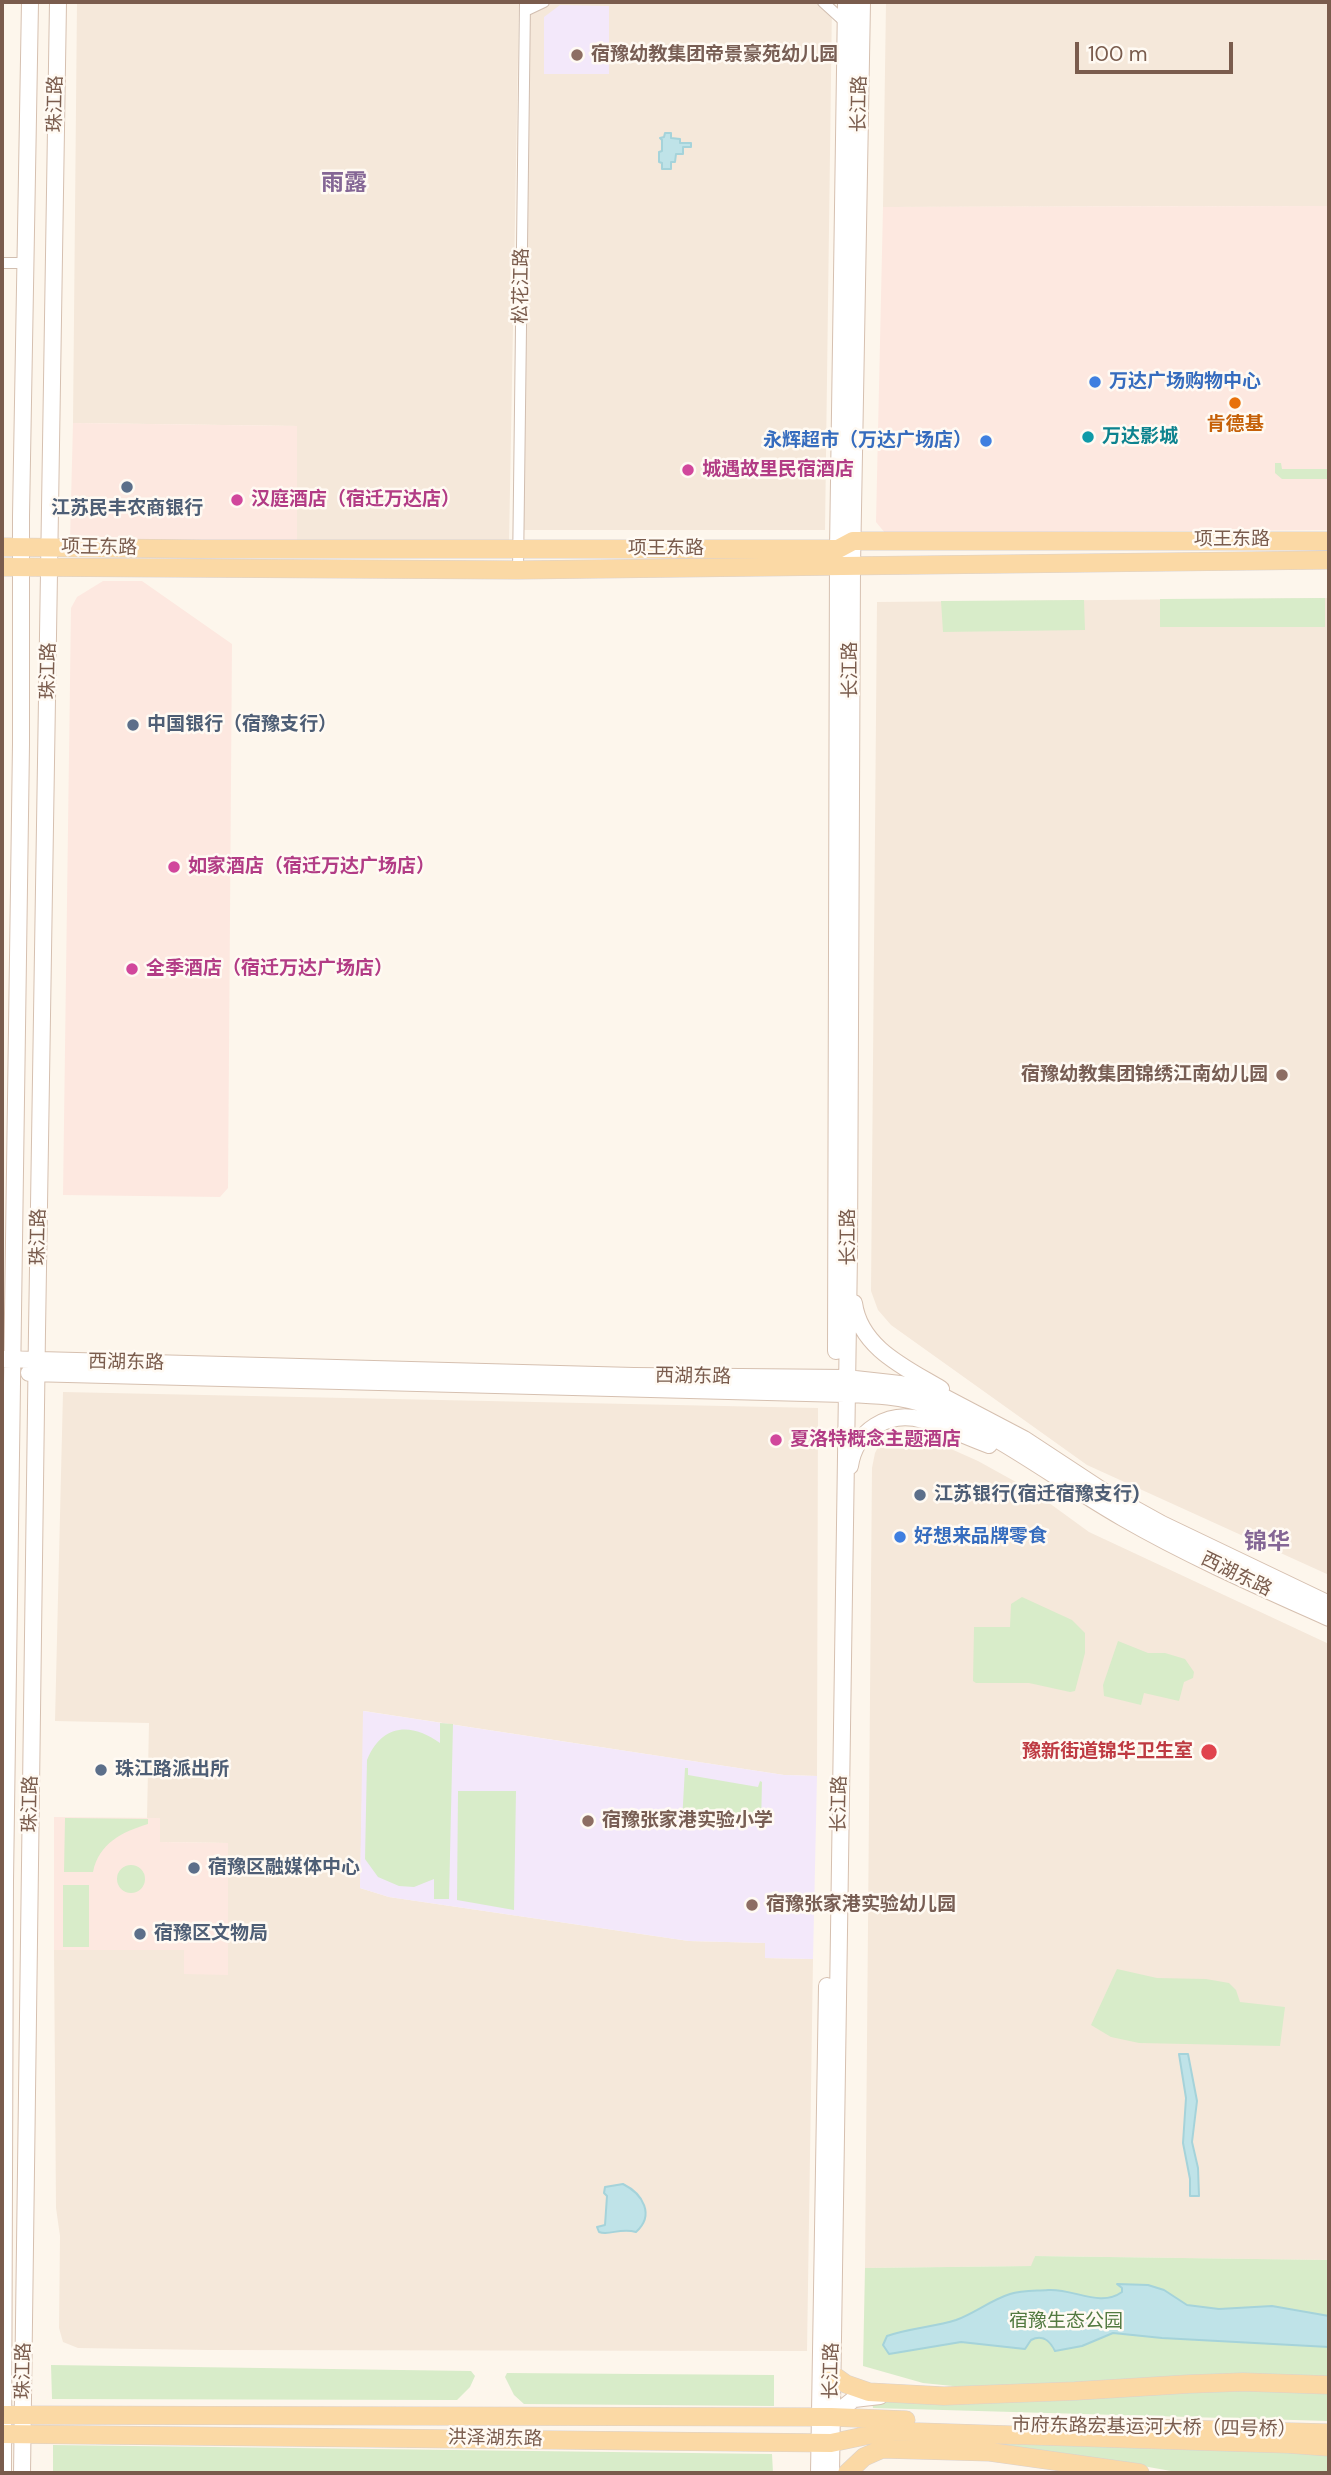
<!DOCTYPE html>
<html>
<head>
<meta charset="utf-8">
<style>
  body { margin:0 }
  #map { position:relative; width:1331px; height:2475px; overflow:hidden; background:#fdf6ec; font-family:"DM Sans",sans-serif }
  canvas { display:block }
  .frame { position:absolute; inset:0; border:4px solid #7a5c4d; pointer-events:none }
  .scale { position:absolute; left:1075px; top:42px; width:158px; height:32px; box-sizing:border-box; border:4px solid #7a5c4d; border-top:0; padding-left:9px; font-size:21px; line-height:24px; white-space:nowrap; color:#7a5c4d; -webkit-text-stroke:5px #fffaf3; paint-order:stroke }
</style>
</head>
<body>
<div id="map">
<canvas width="1331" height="2475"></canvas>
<div class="frame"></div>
<div class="scale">100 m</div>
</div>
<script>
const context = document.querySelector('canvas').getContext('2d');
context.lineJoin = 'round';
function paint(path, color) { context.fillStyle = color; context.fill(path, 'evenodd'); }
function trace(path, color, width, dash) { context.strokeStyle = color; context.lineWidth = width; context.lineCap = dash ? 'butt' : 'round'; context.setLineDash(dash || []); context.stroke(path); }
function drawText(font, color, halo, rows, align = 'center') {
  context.font = font + ' "DM Sans","Noto Sans SC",sans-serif'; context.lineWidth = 5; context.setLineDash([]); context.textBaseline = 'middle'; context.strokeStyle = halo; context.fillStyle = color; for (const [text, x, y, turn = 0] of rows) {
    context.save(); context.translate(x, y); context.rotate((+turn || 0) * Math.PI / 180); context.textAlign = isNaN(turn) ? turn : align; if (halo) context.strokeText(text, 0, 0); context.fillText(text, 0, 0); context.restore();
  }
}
const residential = new Path2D(`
  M77,2H519L509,543L297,540V426L73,423Z
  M528,2H832L825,530H520Z
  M886,2H1329V206L883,207Z
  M1329,598V1575L1087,1465L891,1325L878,1310L871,1291L877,602Z
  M63,1392L818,1408L817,1776L784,1775L364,1711L360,1888L389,1897L689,1941L765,1943V1958L813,1959L807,2351L209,2350L78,2348L63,2342L59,2328L60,2236L56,2208L54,1950H184V1974H228V1843L160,1842V1818H147L149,1723L55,1721Z
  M900,1432H913L978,1461L1034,1492L1089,1532L1329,1644V2260L1035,2256L1032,2266L865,2268L872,1468L875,1453L880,1443L887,1436Z`);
const commercial = new Path2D(`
  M1329,206V530L885,533L876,522L883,207Z
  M73,423L297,426V540H70Z
  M103,581H142L232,644L228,1188L220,1197L63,1195L71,608L77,597Z
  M54,1817L160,1818V1842L228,1843V1975L184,1974V1950H54Z`);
const education = new Path2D(`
  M560,5L609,6V74H544V17Z
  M363,1711L784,1775L817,1776L813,1959L765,1958V1943L689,1941L389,1897L360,1888Z`);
const green = new Path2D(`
  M1275,463H1281L1282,469H1329V479H1282L1275,473Z
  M1325,598V627H1160V599Z
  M1084,600L1085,630L943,632L941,601Z
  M1022,1597L1072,1620L1085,1633V1653L1075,1691L1070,1692L1029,1683H976L973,1681L974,1627H1010L1011,1604Z
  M1118,1641L1148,1653H1165L1185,1659L1194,1672L1193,1678L1184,1682L1179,1701L1144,1693L1141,1705L1104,1696L1103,1685Z
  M440,1723L453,1724L449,1899H434V1879L414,1887L399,1886L378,1877L365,1859L367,1760C382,1724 411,1722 440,1743Z
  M685,1768H688V1775L758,1787L760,1781L762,1782L761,1825L682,1822Z
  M458,1791H516L514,1910L457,1900Z
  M65,1818L148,1819V1824C122,1832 99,1843 93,1872H64Z
  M117 1879a14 14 0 1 1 28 0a14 14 0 1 1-28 0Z
  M63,1885H89V1947H63Z
  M1117,1969L1157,1978L1206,1979L1229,1983L1236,1990L1240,2002L1285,2007L1280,2046L1139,2043L1111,2037L1091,2025Z
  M1035,2256L1329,2260V2380L983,2389L923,2383L863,2366L865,2268L1031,2266Z
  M51,2365L471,2371L475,2376L470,2387L457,2400L52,2399Z
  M507,2373L774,2375V2406L524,2404L514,2395L505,2377Z
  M1329,2390V2421L873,2408L872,2402L1149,2392Z
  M887,2434L1329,2454V2473H1182L1115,2461L884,2441Z
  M53,2445L772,2454L773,2473H53Z`);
const water = new Path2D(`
  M665,133H671V138L680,139V143H691V147H683V154H676L675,162H671V169H662V163L659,162V152L662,151V140L660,138L664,137Z
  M1179,2054H1188L1197,2101L1192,2142L1198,2168L1199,2196H1190V2179L1183,2143L1186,2098Z
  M623,2184C643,2194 655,2215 636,2232C620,2227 610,2236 599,2232L597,2227L605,2225L607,2196L604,2193L605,2187Z
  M1117,2284L1148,2285L1164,2290L1187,2305L1219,2309L1272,2306L1329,2316V2347L1162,2338L1113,2333L1082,2346L1055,2351C1050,2341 1043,2334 1031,2340L1025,2349L961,2342L889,2354L883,2345L887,2336C909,2328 934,2327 956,2320C975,2313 991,2300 1010,2294C1022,2290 1036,2291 1048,2290C1073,2288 1100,2308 1122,2292V2288Z`);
const street = new Path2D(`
  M823,2L846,23
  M525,11L544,2
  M2,263H27
  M518,570L525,2`);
const secondary = new Path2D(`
  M854,1303C860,1348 906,1368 941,1389
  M836,1351L838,549L846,2
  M2,1359L634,1376L846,1378L900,1384L944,1397L1024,1439L1106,1493L1162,1524L1329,1604
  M29,1373L845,1394C873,1395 903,1396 929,1406C1000,1434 1058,1481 1123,1518C1189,1556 1260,1587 1329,1618
  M850,1466C855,1431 888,1410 923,1420C945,1426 967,1437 989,1445
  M831,2417L854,2399L880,2396
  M3,2473L5,1881L21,744V516L30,2
  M22,2473L37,1331L58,2
  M819,2473L827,1986
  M831,2473L849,1253L852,566L862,2`);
const primary = new Path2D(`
  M2,547L201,549H838L853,541H1329
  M2,567L518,570L1329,560
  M832,2374L846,2384L869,2392L944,2396L1075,2391L1189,2384L1243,2382L1329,2385
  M2,2415L831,2417L906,2420
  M1105,2427L1329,2433
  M2,2434L831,2443L888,2431L1289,2444L1329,2447
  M847,2473L864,2457L882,2449L990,2452L1140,2473`);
const markers = [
  [577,55,7,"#8d6e63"],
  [1095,382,7,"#3f7fe0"],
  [1235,403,7,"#e8710a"],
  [1088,437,7,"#0f9aa8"],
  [986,441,7,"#3f7fe0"],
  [688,470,7,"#d1479c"],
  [127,487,7,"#5c6f8a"],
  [237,500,7,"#d1479c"],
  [133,725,7,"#5c6f8a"],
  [174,867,7,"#d1479c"],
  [132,969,7,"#d1479c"],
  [1282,1075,7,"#8d6e63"],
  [776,1440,7,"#d1479c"],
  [920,1495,7,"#5c6f8a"],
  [900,1537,7,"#3f7fe0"],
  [1209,1752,9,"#e0444e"],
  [101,1770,7,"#5c6f8a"],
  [588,1821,7,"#8d6e63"],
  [194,1868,7,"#5c6f8a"],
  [752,1905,7,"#8d6e63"],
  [140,1934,7,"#5c6f8a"]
];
const educationNames = [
  ["宿豫幼教集团帝景豪苑幼儿园",591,55],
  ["宿豫幼教集团锦绣江南幼儿园",1268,1075,"right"],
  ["宿豫张家港实验小学",602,1821],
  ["宿豫张家港实验幼儿园",766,1905]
];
const streetNames = [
  ["珠江路",56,104,-89],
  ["长江路",860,104,-89],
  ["松花江路",522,286,-89],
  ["项王东路",1232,540],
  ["项王东路",99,548,1],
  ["项王东路",666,549],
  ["长江路",851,670,-90],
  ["珠江路",49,671,-89],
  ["珠江路",39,1237,-89],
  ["长江路",849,1237,-90],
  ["西湖东路",126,1363,1],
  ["西湖东路",693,1377,1],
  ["西湖东路",1236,1575,26],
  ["珠江路",31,1804,-89],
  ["长江路",840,1804,-89],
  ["珠江路",24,2371,-89],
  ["长江路",832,2371,-89],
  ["市府东路宏基运河大桥（四号桥）",1154,2428,1],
  ["洪泽湖东路",495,2439,1]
];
const shopNames = [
  ["万达广场购物中心",1109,382],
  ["永辉超市（万达广场店）",972,441,"right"],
  ["好想来品牌零食",914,1537]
];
const foodNames = [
  ["肯德基",1235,425]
];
const cultureNames = [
  ["万达影城",1102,437]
];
const hotelNames = [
  ["城遇故里民宿酒店",702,470],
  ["汉庭酒店（宿迁万达店）",251,500],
  ["如家酒店（宿迁万达广场店）",188,867],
  ["全季酒店（宿迁万达广场店）",146,969],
  ["夏洛特概念主题酒店",790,1440]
];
const serviceNames = [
  ["江苏民丰农商银行",127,509,"center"],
  ["中国银行（宿豫支行）",147,725],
  ["江苏银行(宿迁宿豫支行)",934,1495],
  ["珠江路派出所",115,1770],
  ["宿豫区融媒体中心",208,1868],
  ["宿豫区文物局",154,1934]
];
const healthNames = [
  ["豫新街道锦华卫生室",1193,1752]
];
const parkNames = [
  ["宿豫生态公园",1066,2322]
];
const quarterNames = [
  ["雨露",344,184],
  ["锦华",1267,1543]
];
paint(residential, '#f5e8da');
paint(commercial, '#fde8e0');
paint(education, '#f3e8fa');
paint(green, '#d8ecc9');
paint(water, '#bfe3e8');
trace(water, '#a5d3da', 2);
trace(street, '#d1beb0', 12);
trace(secondary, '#d6c0b0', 18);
trace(primary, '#dad1cd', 19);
trace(street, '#fff', 10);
trace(secondary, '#fff', 16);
trace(primary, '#fbd9a5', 18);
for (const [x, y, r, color] of markers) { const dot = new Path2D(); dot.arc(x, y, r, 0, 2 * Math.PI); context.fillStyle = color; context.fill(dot); trace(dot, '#fffaf3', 2.5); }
drawText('bold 19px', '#785e54', '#fffaf3', educationNames, 'left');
drawText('19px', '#7a5c4d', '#fffaf3', streetNames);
drawText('bold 19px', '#366cbe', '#fffaf3', shopNames, 'left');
drawText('bold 19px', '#c56008', '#fffaf3', foodNames);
drawText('bold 19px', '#0d838f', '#fffaf3', cultureNames, 'left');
drawText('bold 19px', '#b23c85', '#fffaf3', hotelNames, 'left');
drawText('bold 19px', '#4e5e75', '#fffaf3', serviceNames, 'left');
drawText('bold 19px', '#be3a42', '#fffaf3', healthNames, 'right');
drawText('19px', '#537a41', '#fffaf3', parkNames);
drawText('bold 23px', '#846695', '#fffaf3', quarterNames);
</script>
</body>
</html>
